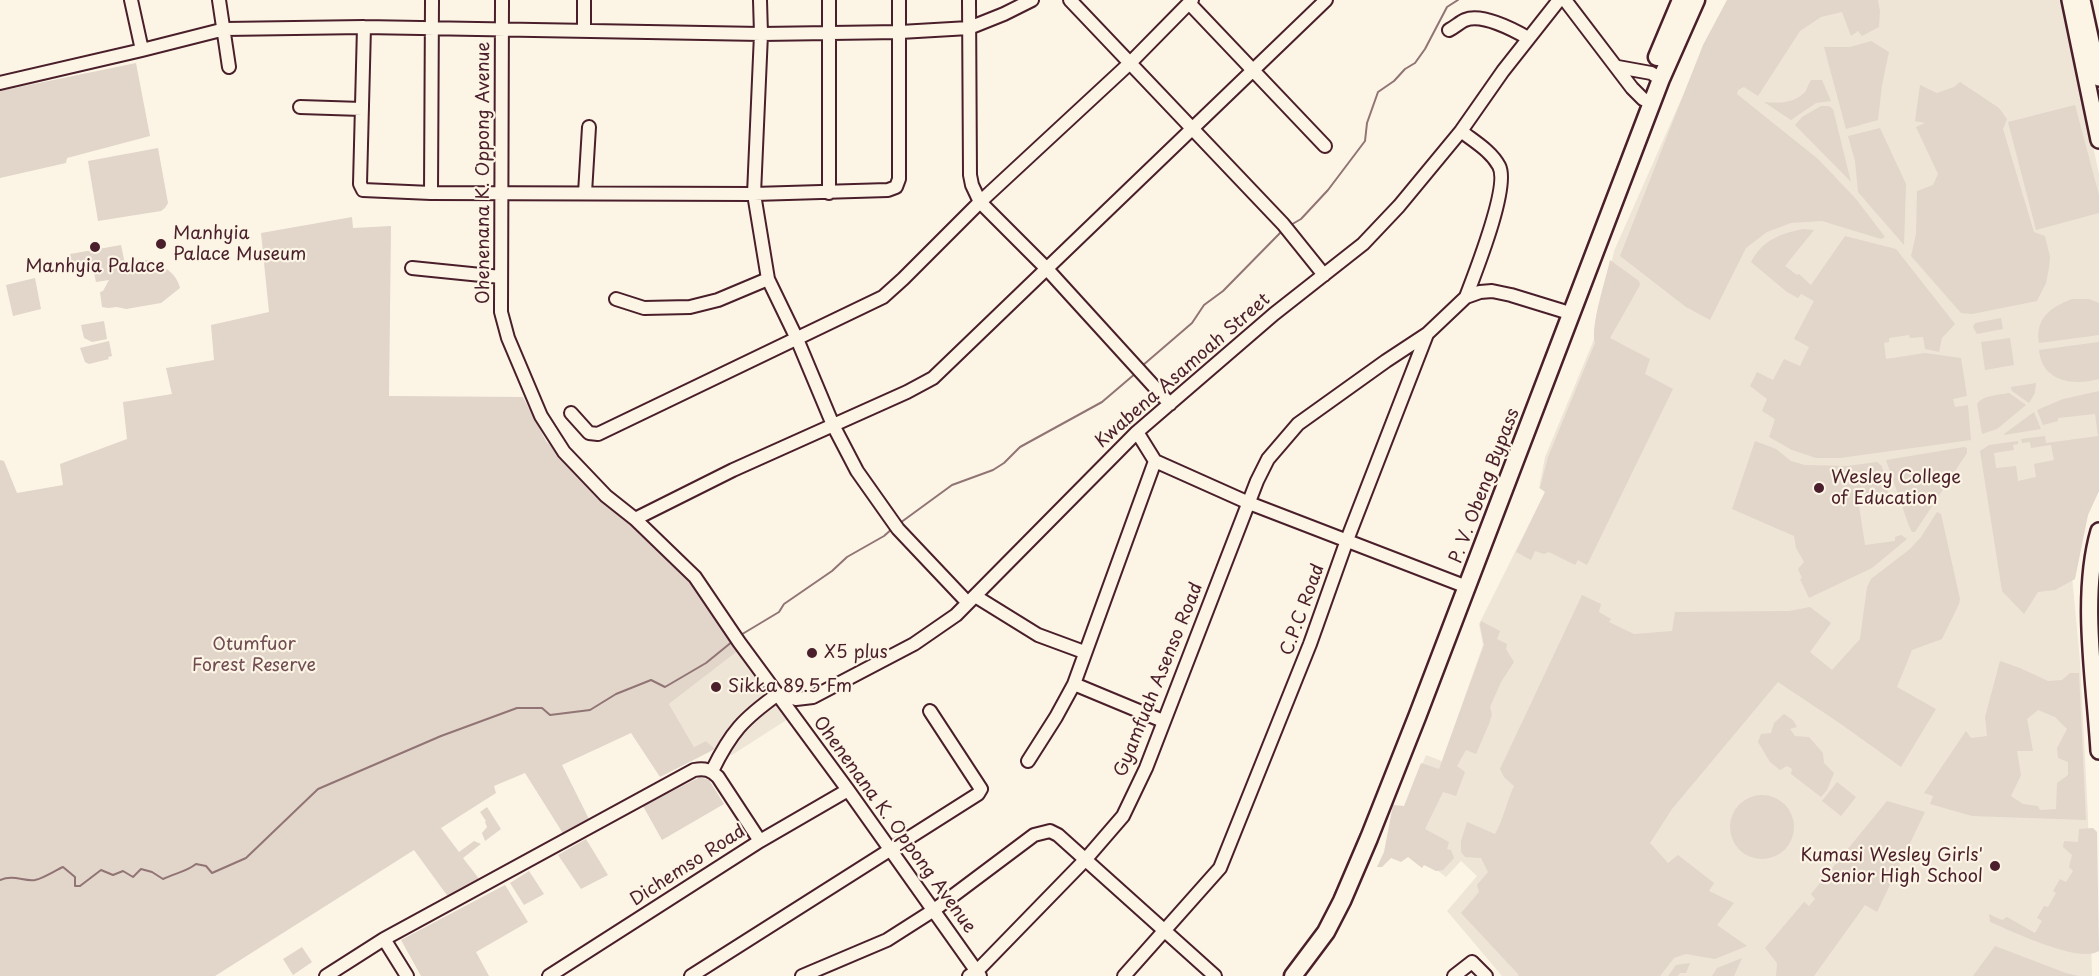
<!DOCTYPE html>
<html>
<head>
<meta charset="utf-8">
<style>
  body { margin:0 }
  canvas { display:block; background:#fcf5e5 }
</style>
</head>
<body>
<canvas width="2099" height="976"></canvas>
<script>
const context = document.querySelector('canvas').getContext('2d');
context.lineJoin = 'round';
function paint(path, color) { context.fillStyle = color; context.fill(path, 'evenodd'); }
function trace(path, color, width, dash) { context.strokeStyle = color; context.lineWidth = width; context.lineCap = dash ? 'butt' : 'round'; context.setLineDash(dash || []); context.stroke(path); }
function drawText(font, color, halo, rows, align = 'center') {
  context.font = font + ' "Playpen Sans",sans-serif'; context.lineWidth = 4.5; context.setLineDash([]); context.textBaseline = 'middle'; context.strokeStyle = halo; context.fillStyle = color; for (const [text, x, y, turn = 0] of rows) {
    context.save(); context.translate(x, y); context.rotate((+turn || 0) * Math.PI / 180); context.textAlign = isNaN(turn) ? turn : align; if (halo) context.strokeText(text, 0, 0); context.fillText(text, 0, 0); context.restore();
  }
}
const built = new Path2D(`
  M1730,0H2061L2099,174V487L2088,511L2072,576L2080,661L2088,817L2092,976H1502L1447,911L1477,876L1461,861L1446,877L1393,836L1426,755L1442,761L1483,645L1479,624L1545,492L1539,488L1545,457L1595,337L1614,251L1703,50Z
  M739,650L788,719L732,755L715,749L706,741L694,747L669,704Z`);
const green = new Path2D(`
  M1727,0H1878L1880,11L1879,27L1862,36L1858,31L1851,36L1842,12L1821,17L1800,31L1758,96L1744,87L1738,90L1737,94L1818,159L1856,199L1885,237L1881,239L1822,221L1791,223L1767,232L1746,248L1710,320L1686,307L1620,256L1703,45Z
  M1871,41L1889,52L1882,85L1878,120L1846,129L1824,47H1850Z
  M136,63L150,136L67,158L66,163L0,178V91Z
  M1811,80H1822L1831,101L1816,103L1791,120L1764,102C1779,103 1792,104 1804,93C1807,91 1808,84 1811,80Z
  M1960,82L1999,108L2007,119L2003,129L2034,232L2045,236L2050,257L2049,268L2046,283L2037,301L1972,314L1961,313L1911,256L1916,234L1917,191L1933,185L1938,174L1916,127L1925,123L1915,121L1920,85L1937,93L1954,87Z
  M2075,105L2099,195V213L2036,230L2008,122Z
  M1821,106H1829L1833,109L1851,182L1795,125L1802,117Z
  M1880,128L1906,184L1904,245L1858,192L1855,161L1848,136Z
  M158,148L168,203L165,208L161,211L98,221L88,161Z
  M352,217L353,228L391,226L389,396L523,397L546,441L571,468L615,510L650,536L688,577L739,650L669,704L694,747L706,741L715,749L660,777L631,733L562,765L590,821L564,835L525,773L494,786L496,793L441,828L459,852L474,841L481,844L463,858L480,880L449,898L414,850L215,976H0V460L4,461L17,493L63,485L60,464L127,439L123,402L172,394L166,368L214,360L211,325L269,312L261,233Z
  M1803,229L1814,230L1785,266L1797,275L1799,274L1811,285L1845,236L1896,249L1955,324L1942,338L1939,352L1925,349L1923,337L1910,338L1909,335L1889,338V342L1884,343L1886,359L1925,353L1961,358L1967,396L1953,399L1955,407L1968,405L1971,440L1840,458H1816L1792,450L1769,437L1775,419L1762,411L1767,399L1750,386L1757,372L1773,380L1784,359L1800,366L1809,347L1794,339L1814,301L1801,294L1798,298L1787,292L1751,262C1763,240 1779,234 1803,229Z
  M121,245L127,273L134,272L145,260C160,262 177,273 180,288L161,303L126,309L117,307L108,308L102,307L100,292L103,291L109,280L96,282L92,264L73,268L70,254Z
  M1610,260L1639,281L1640,285L1610,338L1650,359L1645,374L1673,389L1587,565L1578,560L1575,565L1549,552L1544,554L1535,551L1531,560L1516,552L1545,492L1540,488L1548,457L1595,343C1590,326 1606,279 1610,260Z
  M35,278L41,309L13,316L6,285Z
  M2072,299H2089L2099,303V335L2039,343C2035,318 2051,307 2072,299Z
  M2001,318L2003,329L1977,334L1973,327L1975,323Z
  M104,321L107,339L92,342L84,338L81,325Z
  M2010,338L2014,365L1985,370L1981,342Z
  M109,341L112,356L108,357L109,359L89,364L85,362L80,348Z
  M2099,342V379C2073,386 2042,382 2039,350Z
  M2036,383L2035,393L2029,403L2012,391L2011,387Z
  M2099,391V491L2088,515L2075,579L2055,590L2038,592L2024,614L2002,591L1980,451L1989,445L2018,441V444L2013,445L2014,450L1994,453L1996,468L2016,466L2018,481L2036,477L2034,464L2054,460L2051,445L2031,448L2030,442L2022,443L2021,439L2045,436L2046,443L2098,436L2095,414L2058,418V421L2043,425L2037,410L2063,399Z
  M2009,393L2026,405L1997,429L1982,434L1977,404C1983,395 1999,395 2009,393Z
  M2034,412L2041,429L2004,435V434Z
  M1755,441L1776,449L1791,461L1805,465L1847,466L1877,462L1882,466L1889,496L1858,499L1865,545L1895,541V537L1901,535L1907,539L1872,568L1809,598L1800,579L1802,578L1798,569L1804,562L1796,548L1794,536L1732,509Z
  M1964,447L1967,448V453L1915,532H1912L1909,526L1886,460Z
  M1937,512L1941,514L1960,599L1959,604L1942,639L1912,650L1897,687L1936,709L1901,767L1838,722L1778,682L1672,809L1650,843L1668,863L1678,855L1714,883L1709,891L1734,903L1717,925L1747,946L1715,959L1686,954L1674,958L1660,976H1517L1519,975L1461,913L1479,892L1477,885L1488,872L1481,858L1465,857L1461,852V841L1467,822L1495,834C1504,818 1506,803 1514,786L1504,777L1500,769L1582,595L1601,604L1599,612L1611,619L1609,622L1634,634L1672,631L1675,612L1789,611L1810,607L1831,623L1810,652L1832,670L1860,639L1867,587L1871,579L1910,549L1921,537Z
  M1481,621L1500,631L1497,639L1507,644L1506,649L1514,662L1501,682L1490,707L1492,714L1489,724L1476,754L1466,750L1457,766L1465,772L1456,796L1443,792L1425,829L1449,842L1447,849L1451,850L1454,858L1443,870L1436,871L1424,865L1422,868L1408,857L1401,862L1391,858L1382,867H1377L1384,852L1393,805L1404,806L1421,763L1439,769L1484,645L1480,625Z
  M2000,661L2020,668L2048,681L2062,680L2070,673H2079L2086,820L1972,816L1930,804L1933,796L1924,793L1966,731L1971,738L1987,736L1985,717ZM2038,710L2055,717L2067,729L2057,748L2058,758L2068,762V775L2057,783L2056,809L2040,810L2038,806L2023,804L2011,796L2021,775L2017,751H2033L2027,719Z
  M1784,714L1793,720L1797,727L1790,729L1795,736L1809,737L1823,753L1824,763L1834,773L1827,790L1821,797L1791,774L1792,769L1787,766L1780,770L1770,762L1758,742L1761,734L1771,733L1774,723Z
  M700,777L709,780L724,804L662,840L643,806Z
  M1837,782L1856,797L1841,816L1822,801Z
  M1730 827a32 32 0 1 1 64 0a32 32 0 1 1-64 0Z
  M1887,801L1925,812L1877,912L1865,905L1814,976H1776L1777,963L1765,948L1804,902L1809,906L1815,899L1811,894Z
  M487,807L501,829L485,841L482,833L487,827L485,822L486,821L480,812Z
  M2093,828L2097,832L2099,951C2079,964 2012,931 1990,922L1989,914L2002,920L2007,917L2035,933L2042,921L2037,918L2044,906L2048,907L2056,893L2053,891L2060,879L2066,882L2073,871L2069,867L2072,855L2063,847L2064,841L2078,842L2079,829Z
  M586,839L608,875L581,889L558,855Z
  M529,871L544,894L524,905L510,883Z
  M505,885L528,922L476,952L489,976H421L401,940Z
  M1995,946L2066,973L2078,976H1973Z
  M302,947L312,962L293,975L283,959Z
  M1742,958L1734,976H1712L1717,968Z
  M1690,963L1686,973H1680L1678,976H1668L1676,965Z`);
const stream = new Path2D(`
  M1289,226L1301,219L1328,190L1365,141L1367,123L1378,92L1394,81L1405,69L1415,63L1425,49L1447,7L1458,0
  M1142,366L1192,323L1204,305L1223,291L1282,231
  M900,523L952,485L993,470L1004,463L1020,447L1102,402L1136,373
  M739,636L779,612L784,604L832,571L847,557L884,536L893,528
  M0,880C14,874 24,882 35,880C44,878 54,871 63,867L75,877V886H80L101,870L113,875L123,871L133,877L141,869L152,872L163,879C175,873 186,872 196,864L206,866L212,873L246,858L318,789L441,736L517,708H542L550,715L590,710L616,694L651,680L665,687L706,663L733,641`);
const minor = new Path2D(`
  M131,0L142,50
  M219,0L229,67
  M502,0L501,312L508,338L541,416L564,452L606,496L635,519L695,577L739,642L848,790L980,976
  M760,0L761,34L754,194L768,279L797,339L833,425L857,471L898,529L968,603
  M969,0L970,175L972,185L980,202L1047,269L1170,404
  M1070,0L1283,224L1324,275
  M1565,0L1632,88L1643,99L1652,102
  M1189,3L1325,146
  M364,27L360,184L363,190L431,193L754,194L888,190L896,187L899,179V0
  M584,30V0
  M1449,30C1455,27 1460,22 1465,20C1482,13 1514,30 1528,38
  M1618,67L1651,73L1661,79
  M0,83L142,50L225,29L364,27L761,34L900,32L969,28L1004,14L1032,0
  M300,107L362,109
  M1461,131C1475,142 1491,151 1499,166C1510,186 1475,273 1466,297
  M431,193L432,0
  M585,193L589,127
  M829,193V0
  M412,268L501,277
  M616,299L644,308L690,307L718,300L768,279
  M571,413L589,433L598,434L883,297L903,279L980,202L1130,63L1192,0
  M1137,432L1155,461L1249,503L1467,587
  M635,519L733,470L907,392L933,378L1326,0
  M975,596L1038,635L1084,652
  M1074,684L1163,721
  M1028,761L1056,717L1074,684L1155,461
  M712,771C731,732 743,719 778,694L796,699L813,697L914,644L956,615L1137,432L1274,314L1363,244L1399,206L1461,131L1503,71L1559,0
  M384,939L407,976
  M326,976L384,939L694,770C705,768 711,770 718,777L760,841
  M549,976L760,841L848,790
  M691,976L978,794L981,789L930,711
  M802,976L887,940L934,910L1034,835L1050,831L1058,835L1215,976
  M969,976L977,971L1085,860L1123,816L1146,768L1257,481L1268,459L1298,424L1386,361L1427,334
  M1124,976L1220,868L1310,644L1347,540L1427,334L1466,297L1480,292L1492,291L1511,295L1563,311
  M1454,976L1472,962L1486,976`);
const major = new Path2D(`
  M2070,0L2099,140
  M2082,0L2099,78
  M2099,531C2080,596 2095,683 2099,751`);
const highway = new Path2D(`
  M1657,57L1681,0
  M1293,976L1326,932L1342,901L1369,838L1417,717L1661,79L1696,0`);
const markers = [
  [161,244,6,"#4a1f2b"],
  [95,247,6,"#4a1f2b"],
  [1819,488,6,"#4a1f2b"],
  [812,653,6,"#4a1f2b"],
  [716,687,6,"#4a1f2b"],
  [1995,866,6,"#4a1f2b"]
];
const streetNames = [
  ["Ohenenana K. Oppong Avenue",484,173,-90],
  ["Kwabena Asamoah Street",1183,371,-41],
  ["P. V. Obeng Bypass",1485,486,-69],
  ["C.P.C Road",1303,610,-70],
  ["Gyamfuah Asenso Road",1159,680,-68],
  ["Ohenenana K. Oppong Avenue",894,825,54],
  ["Dichemso Road",688,866,-33]
];
const poiNames = [
  ["Manhyia",173,234],
  ["Palace Museum",173,255],
  ["Manhyia Palace",95,267,"center"],
  ["Wesley College",1831,478],
  ["of Education",1831,499],
  ["X5 plus",824,653],
  ["Sikka 89.5 Fm",728,687],
  ["Kumasi Wesley Girls'",1983,856,"right"],
  ["Senior High School",1983,877,"right"]
];
const parkNames = [
  ["Otumfuor",254,645],
  ["Forest Reserve",254,666]
];
paint(built, '#eee5d7');
paint(green, '#e2d5ca');
trace(stream, '#917474', 2);
trace(minor, '#4a1f2b', 16);
trace(major, '#4a1f2b', 20);
trace(highway, '#4a1f2b', 21);
trace(minor, '#fcf5e5', 12);
trace(major, '#fcf5e5', 15);
trace(highway, '#fcf5e5', 16);
for (const [x, y, r, color] of markers) { const dot = new Path2D(); dot.arc(x, y, r, 0, 2 * Math.PI); context.fillStyle = color; context.fill(dot); trace(dot, '#fcf5e5', 2); }
drawText('18px', '#4a1f2b', '#fcf5e5', streetNames);
drawText('18px', '#4a1f2b', '#fcf5e5', poiNames, 'left');
drawText('18px', '#704c53', '#fcf5e5', parkNames);
</script>
</body>
</html>
